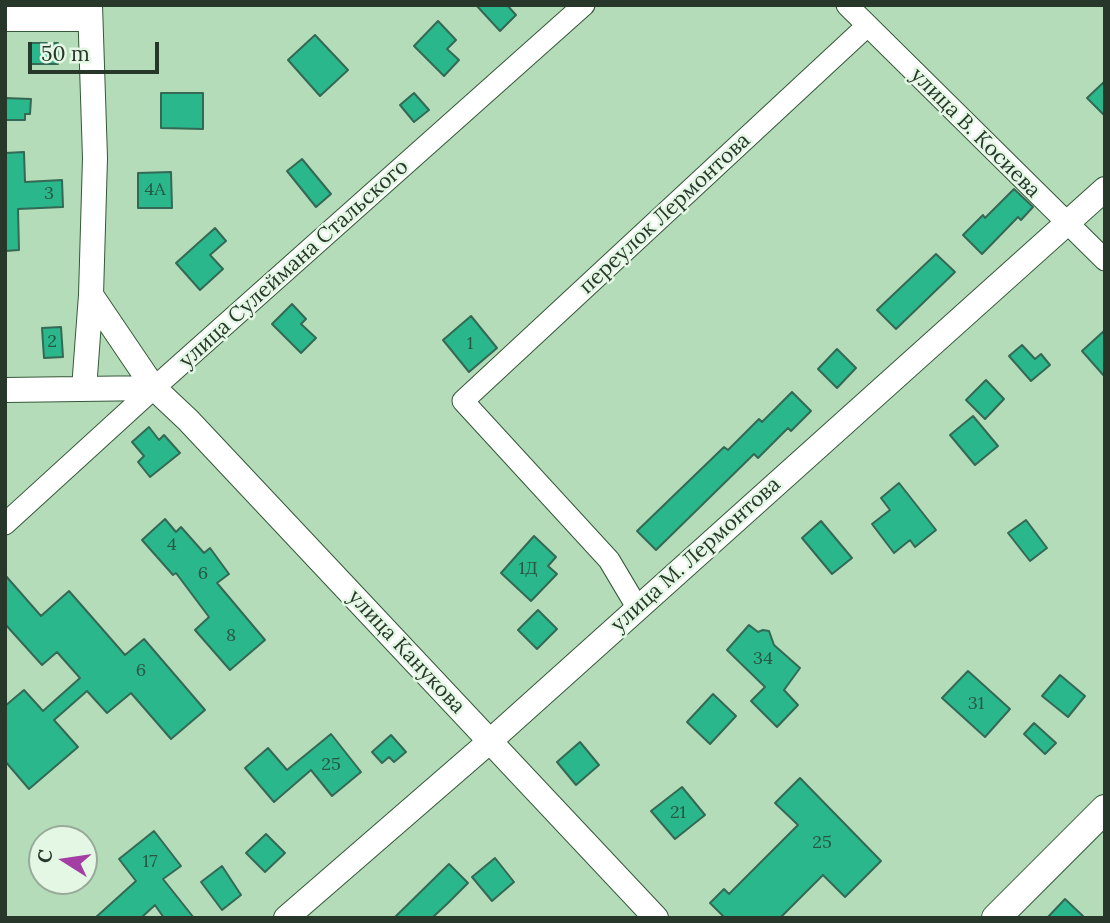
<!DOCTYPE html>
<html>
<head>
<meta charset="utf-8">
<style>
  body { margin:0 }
  #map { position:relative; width:1110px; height:923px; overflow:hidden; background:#b5dcb8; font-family:Lora,serif }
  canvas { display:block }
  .frame { position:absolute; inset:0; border:7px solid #273729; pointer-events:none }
  .north { position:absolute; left:28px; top:825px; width:70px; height:70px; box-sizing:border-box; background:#e3f7e4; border:2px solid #98aa99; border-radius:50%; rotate:282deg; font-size:19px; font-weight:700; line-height:28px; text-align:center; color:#273729 }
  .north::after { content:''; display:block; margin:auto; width:24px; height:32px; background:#a23ea4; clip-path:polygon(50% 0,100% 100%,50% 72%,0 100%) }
  .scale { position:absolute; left:28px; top:42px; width:131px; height:32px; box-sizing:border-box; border:4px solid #273729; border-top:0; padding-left:9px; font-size:21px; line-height:24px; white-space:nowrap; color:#273729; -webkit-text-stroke:5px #e3f7e4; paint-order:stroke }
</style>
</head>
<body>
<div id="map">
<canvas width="1110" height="923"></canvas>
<div class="frame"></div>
<div class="north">С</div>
<div class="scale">50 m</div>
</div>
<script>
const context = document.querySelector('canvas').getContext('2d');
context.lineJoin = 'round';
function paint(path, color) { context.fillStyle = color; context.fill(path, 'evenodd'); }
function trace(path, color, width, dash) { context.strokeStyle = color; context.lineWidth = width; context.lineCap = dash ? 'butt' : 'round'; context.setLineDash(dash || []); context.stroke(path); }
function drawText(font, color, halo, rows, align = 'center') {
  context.font = font + ' Lora,serif'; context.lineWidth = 5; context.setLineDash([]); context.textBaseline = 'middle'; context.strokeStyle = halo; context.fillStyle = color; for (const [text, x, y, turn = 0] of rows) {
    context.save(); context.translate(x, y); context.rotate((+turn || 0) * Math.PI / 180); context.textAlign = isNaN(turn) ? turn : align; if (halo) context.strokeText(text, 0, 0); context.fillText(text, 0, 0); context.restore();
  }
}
const building = new Path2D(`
  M476,5H507L516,15L500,31Z
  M438,21L456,40L447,49L459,60L444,76L414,46Z
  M315,35L348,70L320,96L288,60Z
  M29,43H58V64H29Z
  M1105,81V116L1087,98Z
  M161,93H203V129L161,128Z
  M414,93L429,110L414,122L400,105Z
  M5,98L31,99L30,114H25V120H5Z
  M24,152L25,182L62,180L63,207L18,209L19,250L5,251V153Z
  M302,159L331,194L316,207L287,171Z
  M171,172L172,208H138V173Z
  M1014,189L1033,207L1021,220L1018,217L982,254L963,235L983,215L985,218Z
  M215,228L226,241L210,255L223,269L200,290L176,263Z
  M936,254L955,272L896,329L877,310Z
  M292,304L306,319L301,324L316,338L301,353L272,324Z
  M471,316L497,348L469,372L443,340Z
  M61,327L63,357L44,358L42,328Z
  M1105,330V377L1082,351Z
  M1022,345L1035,359L1041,354L1050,365L1031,381L1009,356Z
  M837,349L856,368L837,388L818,369Z
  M986,380L1004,399L985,419L966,400Z
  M792,392L811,411L791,431L788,428L758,458L754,454L656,550L637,531L724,447L728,450L759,419L762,422Z
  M973,416L998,446L975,465L950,435Z
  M149,427L159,440L164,435L180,453L150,477L138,462L144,456L132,442Z
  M899,483L936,530L915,547L910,540L894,553L872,524L890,510L881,498Z
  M165,519L176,532L181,527L204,553L210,548L229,574L217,583L265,640L230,670L195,630L209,617L176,573L173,575L142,540Z
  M1026,520L1047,548L1030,561L1008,533Z
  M821,521L852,558L832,574L802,538Z
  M534,536L556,557L548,566L557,574L531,601L501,573Z
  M5,575L41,616L69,591L125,655L144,639L205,710L171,739L131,693L107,713L87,691L54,720L78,747L29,789L5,761V706L24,690L43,711L80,678L57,652L42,665L5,624Z
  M538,610L557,629L537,649L518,630Z
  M749,625L758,632L763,630L769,631L774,645L800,668L784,690L798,705L777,727L751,701L765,687L727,650Z
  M968,671L1010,709L985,737L942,698Z
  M1060,675L1085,696L1068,717L1042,696Z
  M713,694L736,716L710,744L687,722Z
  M1034,723L1056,743L1045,754L1024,734Z
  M331,734L361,772L332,796L311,770L274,802L245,768L268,748L287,770Z
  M391,735L406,752L394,762L389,757L382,763L372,752Z
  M580,742L599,765L576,785L557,762Z
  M800,778L881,861L845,897L823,875L780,918H725L710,903L724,889L729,894L798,825L775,803Z
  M682,787L705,815L675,839L651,811Z
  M154,831L181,866L163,879L194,918H164L155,905L141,918H95L136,881L119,859Z
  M266,834L285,853L265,872L246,853Z
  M495,858L514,882L492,901L472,877Z
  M449,864L468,883L448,903L432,918H394Z
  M222,866L241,895L222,910L201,882Z
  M1065,899L1085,918H1047Z`);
const minor = new Path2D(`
  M847,5L1105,260
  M5,524L154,388L584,5
  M637,607L609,560L463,401L867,26`);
const tertiary = new Path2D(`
  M5,19H90
  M91,295L154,388L188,420L656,918
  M84,389L91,295L95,158L90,5
  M5,390L154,388
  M286,918L489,742L1105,189`);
const secondary = new Path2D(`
  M996,918L1105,809`);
const numberNames = [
  ["4А",155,190],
  ["3",49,194],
  ["2",52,342],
  ["1",470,344],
  ["4",172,545],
  ["1Д",528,569],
  ["6",203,574],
  ["8",231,636],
  ["34",763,659],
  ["6",141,671],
  ["31",976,704],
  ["25",331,765],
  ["21",678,813],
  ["25",822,843],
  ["17",150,862]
];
const streetNames = [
  ["улица В. Косиева",975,133,45],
  ["переулок Лермонтова",665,214,-43],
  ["улица Сулеймана Стальского",294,264,-42],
  ["улица М. Лермонтова",696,555,-42],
  ["улица Канукова",406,652,47]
];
paint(building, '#2ab78c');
trace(building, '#346955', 2);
trace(minor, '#355839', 23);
trace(tertiary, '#355839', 26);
trace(secondary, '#355839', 30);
trace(minor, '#fff', 21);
trace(tertiary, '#fff', 24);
trace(secondary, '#fff', 28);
drawText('18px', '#285742', null, numberNames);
drawText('21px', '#273729', '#e3f7e4', streetNames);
</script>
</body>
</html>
